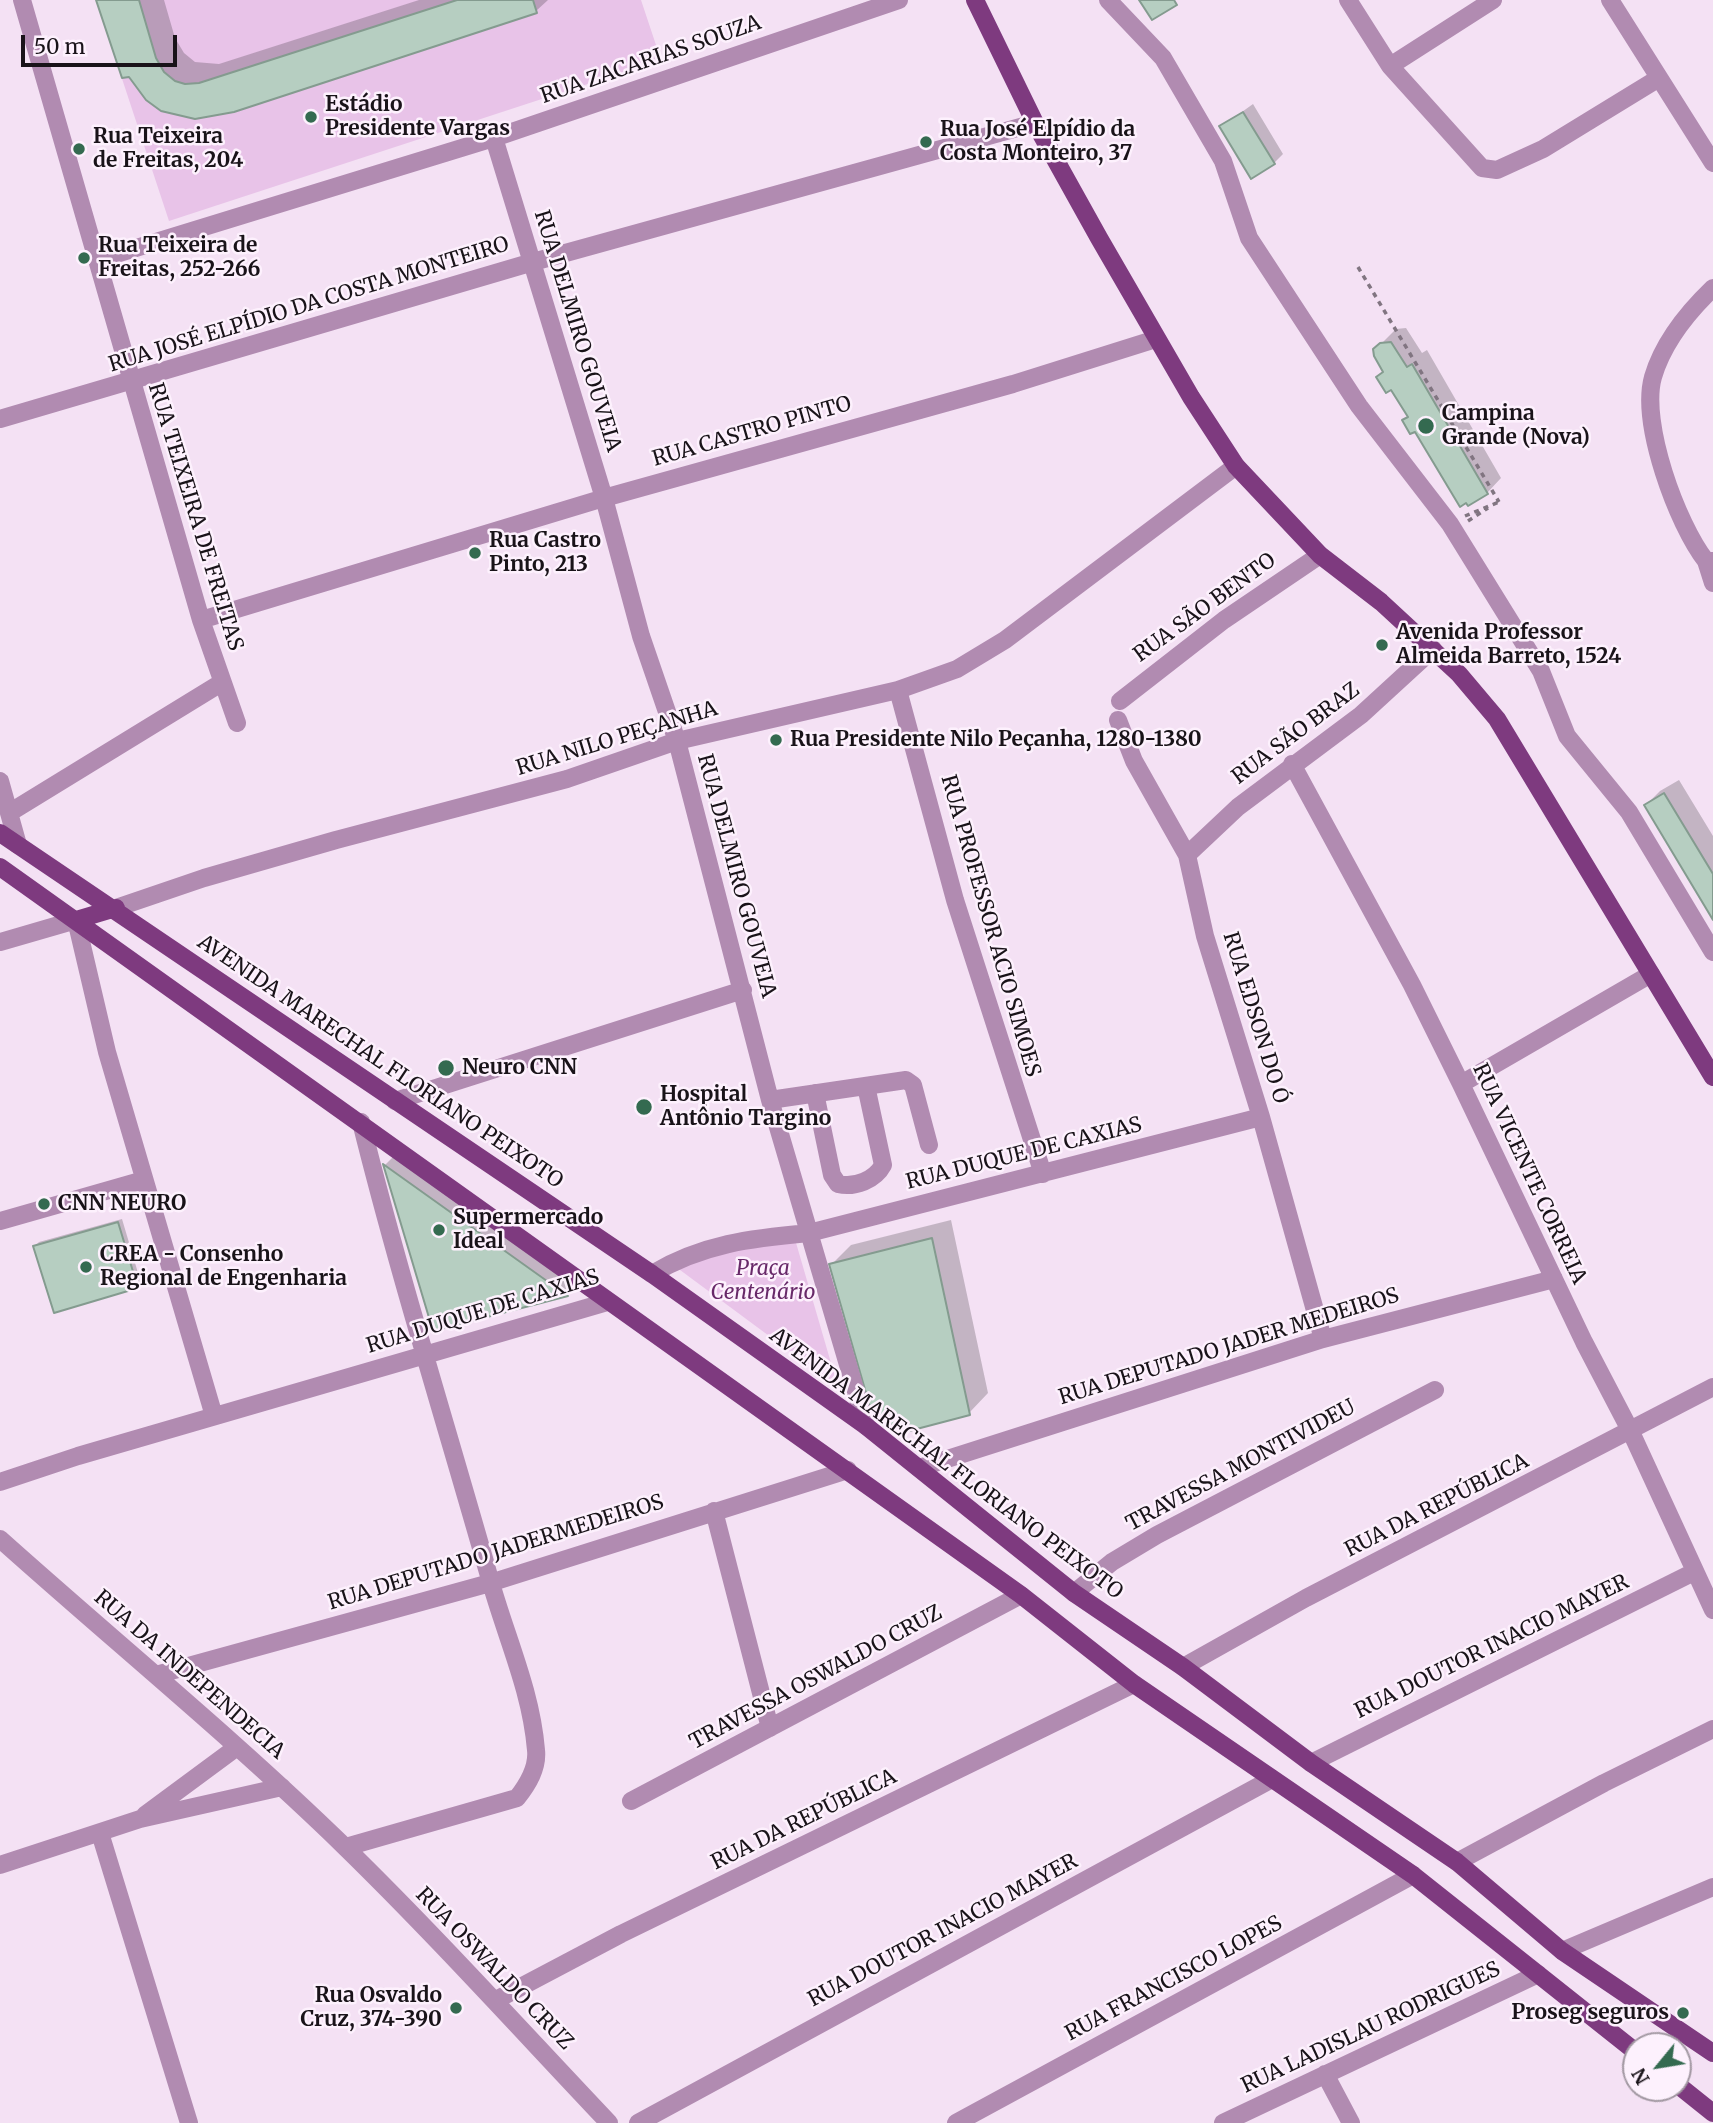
<!DOCTYPE html>
<html>
<head>
<meta charset="utf-8">
<style>
  body { margin:0 }
  #map { position:relative; width:1713px; height:2123px; overflow:hidden; background:#f4e1f4; font-family:Merriweather,serif }
  canvas { display:block }
  .north { position:absolute; left:1622px; top:2032px; width:70px; height:70px; box-sizing:border-box; background:#fdf1fd; border:2px solid #a298a2; border-radius:50%; rotate:240deg; font-size:19px; font-weight:700; line-height:28px; text-align:center; color:#191319 }
  .north::after { content:''; display:block; margin:auto; width:24px; height:32px; background:#346a50; clip-path:polygon(50% 0,100% 100%,50% 72%,0 100%) }
  .scale { position:absolute; left:21px; top:35px; width:156px; height:32px; box-sizing:border-box; border:4px solid #191319; border-top:0; padding-left:9px; font-size:21px; line-height:24px; white-space:nowrap; color:#191319; -webkit-text-stroke:5px #fdf1fd; paint-order:stroke }
</style>
</head>
<body>
<div id="map">
<canvas width="1713" height="2123"></canvas>
<div class="north">N</div>
<div class="scale">50 m</div>
</div>
<script>
const context = document.querySelector('canvas').getContext('2d');
context.lineJoin = 'round';
function paint(path, color) { context.fillStyle = color; context.fill(path, 'evenodd'); }
function trace(path, color, width, dash) { context.strokeStyle = color; context.lineWidth = width; context.lineCap = dash ? 'butt' : 'round'; context.setLineDash(dash || []); context.stroke(path); }
function drawText(font, color, halo, rows, align = 'center') {
  context.font = font + ' Merriweather,serif'; context.lineWidth = 5; context.setLineDash([]); context.textBaseline = 'middle'; context.strokeStyle = halo; context.fillStyle = color; for (const [text, x, y, turn = 0] of rows) {
    context.save(); context.translate(x, y); context.rotate((+turn || 0) * Math.PI / 180); context.textAlign = isNaN(turn) ? turn : align; if (halo) context.strokeText(text, 0, 0); context.fillText(text, 0, 0); context.restore();
  }
}
const green = new Path2D(`
  M96,0H641L661,60L169,221Z
  M792,1229L838,1387L676,1267Z`);
const shadow = new Path2D(`
  M97,0H164L175,38L184,53L195,62L219,64L419,0H548L536,11L195,117Z
  M1253,104L1283,154L1274,163L1221,127Z
  M1406,328L1422,353L1427,350L1501,478L1487,493L1404,420L1409,415L1375,350L1396,329Z
  M1679,780L1713,836V916L1646,805L1660,791Z
  M404,1146L586,1275L568,1294L434,1329L385,1165Z
  M122,1219L141,1283L137,1287L35,1246L39,1242Z
  M951,1220L988,1393L969,1413L831,1265L851,1245Z`);
const building = new Path2D(`
  M96,0H139L156,58L164,72L175,81L185,84L199,83L457,0H533L537,13L234,112L195,119L161,111L146,100L129,77L122,78Z
  M1139,0H1174L1177,5L1152,20Z
  M1243,112L1275,164L1251,179L1219,126Z
  M1391,342L1407,367L1412,364L1488,494L1468,506L1466,503L1460,507L1415,432L1410,434L1402,420L1408,417L1391,390L1386,393L1376,377L1383,372L1374,356L1373,349L1380,343Z
  M1664,793L1713,874V920L1644,805Z
  M383,1164L568,1296L433,1331Z
  M118,1222L138,1288L54,1313L33,1246Z
  M932,1238L970,1415L909,1431L879,1420L872,1414L829,1264Z`);
const path = new Path2D(`
  M1358,267L1499,502
  M1465,516L1499,502
  M1468,521L1488,508`);
const minor = new Path2D(`
  M22,0L201,620L237,723
  M1108,0L1163,58L1223,161L1249,238L1359,406L1450,524L1541,671L1567,736L1629,812L1713,952
  M1348,0L1390,66L1482,168L1497,170L1543,149L1659,78
  M1610,0L1713,163
  M1390,66L1493,0
  M494,138L604,498L641,636L677,741L770,1100L866,1426
  M97,260L494,138L899,0
  M1713,288C1688,312 1663,343 1653,377C1640,423 1677,524 1706,561H1713
  M0,419L533,262L1035,123
  M1706,561L1713,583
  M201,620L604,498L1013,384L1156,339
  M898,690L955,900L1043,1174
  M1120,701L1224,620L1320,555
  M1118,720L1134,761L1187,855L1205,936L1261,1117L1323,1339
  M1292,764L1412,985L1461,1084L1584,1342L1631,1432L1713,1610
  M0,781L18,845
  M9,813L221,683
  M1187,855L1238,807L1361,715L1433,649
  M116,908L204,878L336,840L567,779L677,741L898,690L957,669L1005,640L1236,466
  M0,942L76,920L107,1052L214,1416
  M1461,1084L1651,974
  M815,1093L832,1175L838,1184C855,1188 875,1180 883,1165L866,1086
  M770,1100L906,1080L913,1085L929,1145
  M395,1101L743,990
  M0,1221L144,1180
  M652,1274C702,1244 752,1238 809,1233L1261,1117
  M919,1468L1323,1339L1554,1279
  M0,1482L78,1456L607,1302
  M714,1511L770,1728
  M0,1539C115,1642 234,1739 345,1847C436,1936 521,2030 609,2123
  M1074,1593L1112,1562L1157,1535L1435,1390
  M1183,1667L1306,1598L1713,1387
  M156,1675L490,1583L848,1470
  M1311,1763L1694,1572
  M631,1801L1021,1595
  M145,1815L237,1747
  M100,1833L189,2123
  M346,1847L517,1798C528,1784 538,1768 536,1750C531,1689 505,1635 489,1576C446,1424 399,1275 361,1122
  M1457,1862L1604,1783L1713,1729
  M0,1865L140,1819L282,1787
  M1562,1951L1713,1887
  M496,2000L621,1934L1134,1684
  M1325,2074L1351,2123
  M638,2123L1270,1780
  M956,2123L1413,1875
  M1223,2123L1538,1974`);
const major = new Path2D(`
  M975,0L1035,123L1099,238L1191,397L1236,466L1320,555L1381,602L1459,674L1497,719L1713,1077
  M0,833L652,1274L866,1426L1074,1593L1183,1667L1311,1763L1457,1862L1562,1951L1713,2053
  M0,867L1021,1595L1134,1684L1413,1875L1636,2052
  M76,920L116,908
  M1678,2085L1713,2113`);
const markers = [
  [311,117,7,"#346a50"],
  [926,142,7,"#346a50"],
  [79,149,7,"#346a50"],
  [84,258,7,"#346a50"],
  [1426,426,9,"#346a50"],
  [475,553,7,"#346a50"],
  [1382,645,7,"#346a50"],
  [776,740,7,"#346a50"],
  [446,1068,9,"#346a50"],
  [644,1107,9,"#346a50"],
  [44,1204,7,"#346a50"],
  [439,1230,7,"#346a50"],
  [86,1267,7,"#346a50"],
  [456,2008,7,"#346a50"],
  [1683,2013,7,"#346a50"]
];
const streetNames = [
  ["RUA ZACARIAS SOUZA",651,60,-19],
  ["RUA JOSÉ ELPÍDIO DA COSTA MONTEIRO",309,305,-17],
  ["RUA DELMIRO GOUVEIA",577,331,73],
  ["RUA CASTRO PINTO",752,432,-16],
  ["RUA TEIXEIRA DE FREITAS",195,517,73],
  ["RUA SÃO BENTO",1205,608,-36],
  ["RUA SÃO BRAZ",1296,734,-37],
  ["RUA NILO PEÇANHA",617,739,-17],
  ["RUA DELMIRO GOUVEIA",736,876,75],
  ["RUA PROFESSOR ACIO SIMOES",990,926,74],
  ["RUA EDSON DO Ó",1255,1018,73],
  ["AVENIDA MARECHAL FLORIANO PEIXOTO",380,1062,34],
  ["RUA DUQUE DE CAXIAS",1024,1154,-14],
  ["RUA VICENTE CORREIA",1529,1174,65],
  ["RUA DUQUE DE CAXIAS",483,1312,-17],
  ["RUA DEPUTADO JADER MEDEIROS",1229,1347,-17],
  ["AVENIDA MARECHAL FLORIANO PEIXOTO",946,1464,37],
  ["TRAVESSA MONTIVIDEU",1241,1466,-28],
  ["RUA DA REPÚBLICA",1437,1506,-27],
  ["RUA DEPUTADO JADERMEDEIROS",496,1553,-17],
  ["RUA DOUTOR INACIO MAYER",1492,1647,-26],
  ["RUA DA INDEPENDECIA",189,1675,41],
  ["TRAVESSA OSWALDO CRUZ",816,1678,-28],
  ["RUA DA REPÚBLICA",804,1820,-26],
  ["RUA DOUTOR INACIO MAYER",943,1931,-28],
  ["RUA OSWALDO CRUZ",494,1969,46],
  ["RUA FRANCISCO LOPES",1174,1979,-28],
  ["RUA LADISLAU RODRIGUES",1371,2028,-25]
];
const poiNames = [
  ["Estádio",325,105],
  ["Presidente Vargas",325,129],
  ["Rua José Elpídio da",940,130],
  ["Costa Monteiro, 37",940,154],
  ["Rua Teixeira",93,137],
  ["de Freitas, 204",93,161],
  ["Rua Teixeira de",98,246],
  ["Freitas, 252-266",98,270],
  ["Campina",1442,414],
  ["Grande (Nova)",1442,438],
  ["Rua Castro",489,541],
  ["Pinto, 213",489,565],
  ["Avenida Professor",1396,633],
  ["Almeida Barreto, 1524",1396,657],
  ["Rua Presidente Nilo Peçanha, 1280-1380",790,740],
  ["Neuro CNN",462,1068],
  ["Hospital",660,1095],
  ["Antônio Targino",660,1119],
  ["CNN NEURO",58,1204],
  ["Supermercado",453,1218],
  ["Ideal",453,1242],
  ["CREA - Consenho",100,1255],
  ["Regional de Engenharia",100,1279],
  ["Rua Osvaldo",442,1996,"right"],
  ["Cruz, 374-390",442,2020,"right"],
  ["Proseg seguros",1669,2013,"right"]
];
const parkNames = [
  ["Praça",763,1269],
  ["Centenário",763,1293]
];
paint(green, '#e8c3e8');
paint(shadow, '#0003');
paint(building, '#b6cec1');
trace(building, '#849b8f', 2);
trace(path, '#817581', 3.5, [5, 5]);
trace(minor, '#b18bb1', 18);
trace(major, '#7e3a7f', 18);
for (const [x, y, r, color] of markers) { const dot = new Path2D(); dot.arc(x, y, r, 0, 2 * Math.PI); context.fillStyle = color; context.fill(dot); trace(dot, '#fdf1fd', 2.5); }
drawText('21px', '#191319', '#fdf1fd', streetNames);
drawText('bold 21px', '#191319', '#fdf1fd', poiNames, 'left');
drawText('italic 21px', '#682969', '#fdf1fd', parkNames);
</script>
</body>
</html>
